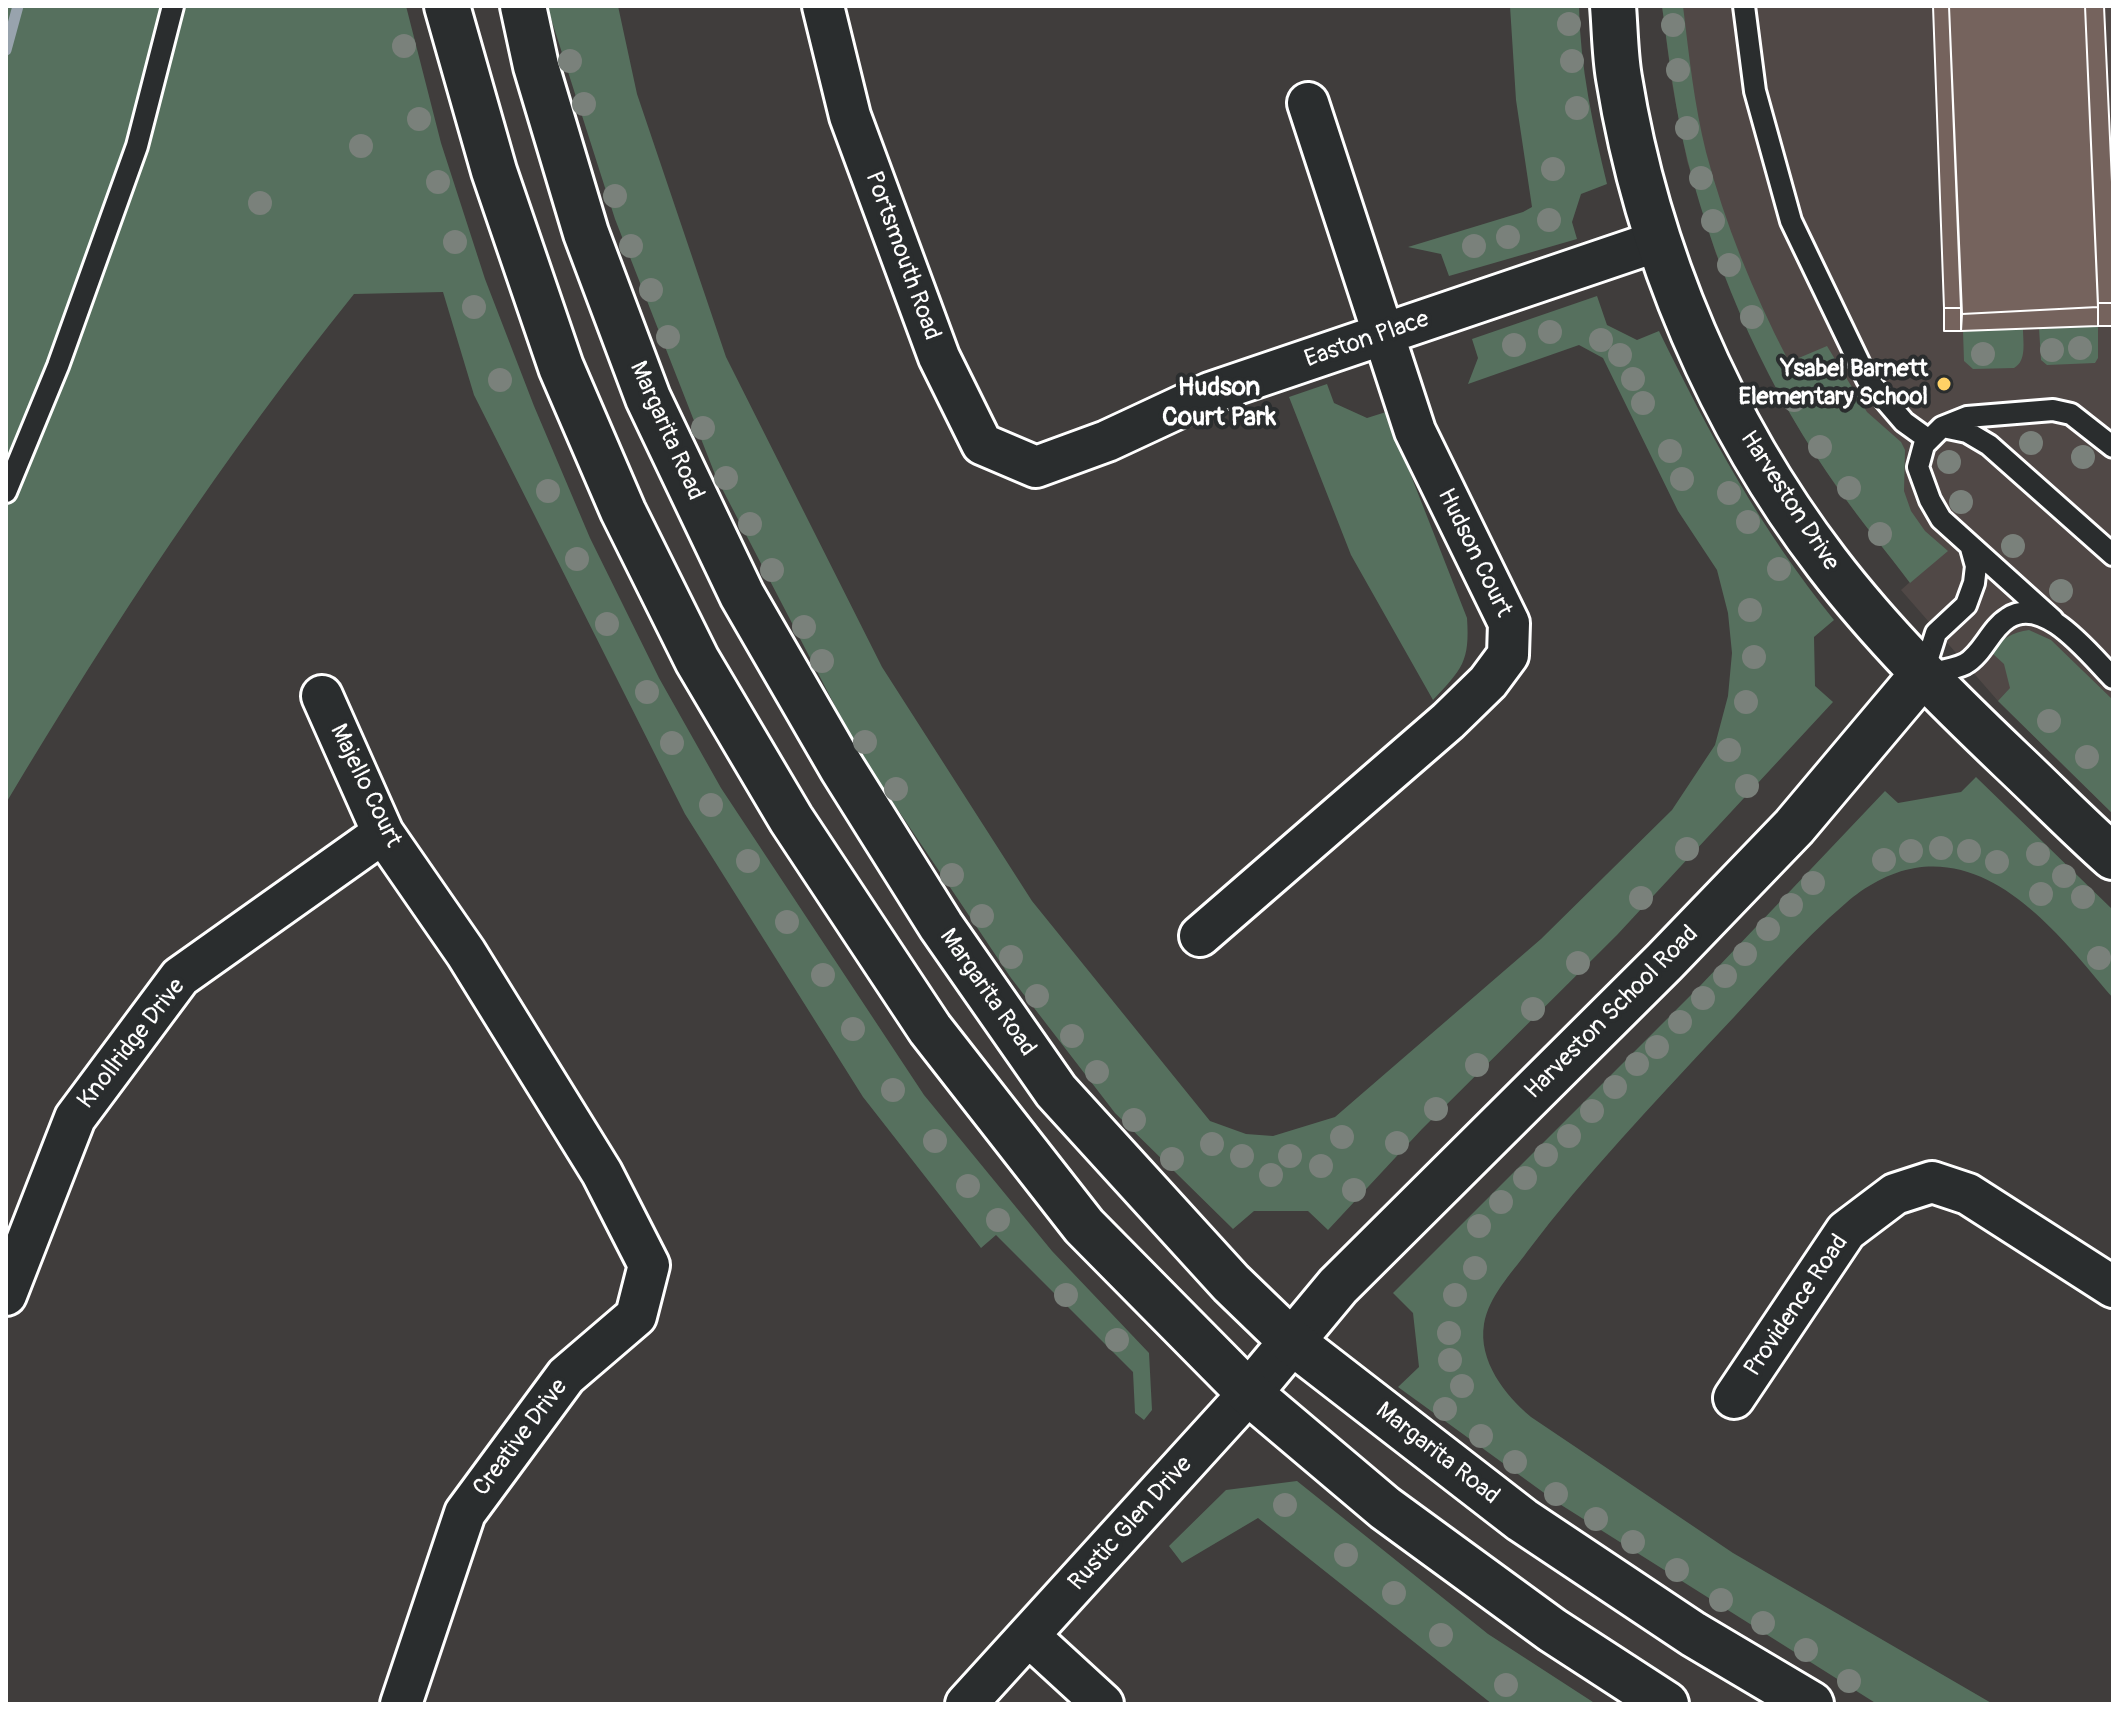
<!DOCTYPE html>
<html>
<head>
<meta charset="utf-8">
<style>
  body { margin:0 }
  #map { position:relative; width:2119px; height:1710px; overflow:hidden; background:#403d3c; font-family:Pangolin,sans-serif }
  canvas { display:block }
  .frame { position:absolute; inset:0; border:8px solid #fff; pointer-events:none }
</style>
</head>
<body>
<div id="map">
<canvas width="2119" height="1710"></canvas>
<div class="frame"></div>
</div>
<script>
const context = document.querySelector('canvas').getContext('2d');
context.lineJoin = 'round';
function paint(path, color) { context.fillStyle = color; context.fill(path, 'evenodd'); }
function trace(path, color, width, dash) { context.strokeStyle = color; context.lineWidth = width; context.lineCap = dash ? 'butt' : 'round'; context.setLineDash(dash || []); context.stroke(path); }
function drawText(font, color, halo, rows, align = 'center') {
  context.font = font + ' Pangolin,sans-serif'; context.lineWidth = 8; context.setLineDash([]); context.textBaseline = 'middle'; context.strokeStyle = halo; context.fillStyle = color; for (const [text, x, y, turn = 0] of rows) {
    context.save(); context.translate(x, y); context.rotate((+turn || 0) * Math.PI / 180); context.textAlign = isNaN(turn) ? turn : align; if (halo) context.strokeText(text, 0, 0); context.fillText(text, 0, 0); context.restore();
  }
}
const built = new Path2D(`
  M1662,6H2113V814L1998,701L1901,590L1910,582L1839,491L1797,425L1754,343L1716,254L1687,161L1672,84Z`);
const green = new Path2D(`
  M6,6H406L441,143L485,279L534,406L590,538L659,678L721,788L924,1095L1052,1251L1149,1353L1152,1410L1144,1420L1135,1413L1133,1372L996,1235L981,1248L863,1097L685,814L474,395L443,292L354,294C225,454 111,627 6,803Z
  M547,6H618L637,94L726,357L882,667L1032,901L1210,1121L1246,1134L1273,1136L1335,1117L1541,939L1672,810L1715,745L1728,696L1732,653L1728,613L1717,570L1678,511L1603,358L1579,345L1468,384L1478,358L1472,339L1597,296L1607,325L1637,340L1659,331C1710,435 1761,530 1834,620L1814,637L1815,686L1833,702L1617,935L1422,1129L1328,1230L1308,1211H1254L1233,1229L1115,1113L1011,978L859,752L716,477L615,219Z
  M1510,6H1579C1580,66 1593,126 1607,184L1581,194L1572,222L1577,239L1449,276L1441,254L1408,247L1523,212L1532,207L1516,100Z
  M1662,6H1683C1689,55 1694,104 1706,152C1725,224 1753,292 1787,358L1794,360L1827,346L1867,412L1901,442L1905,450L1904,491L1911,511L1925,531L1948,551L1910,583C1887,552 1862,523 1840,491C1770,394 1718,278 1688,162C1675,111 1669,58 1662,6Z
  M2098,326V358L2095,363L2047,365L2041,360L2039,328Z
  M2023,329C2023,342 2027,361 2014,368L1973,369L1964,361L1963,331Z
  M1327,384L1334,403L1367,418L1386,412L1467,618C1470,662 1462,669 1433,700L1351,555L1289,397Z
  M2029,630L2051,640L2113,700V814L1998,701L2010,688L2004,664L1992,653C2000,639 2013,632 2029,630Z
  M1976,777L2113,910V998C2065,942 2000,854 1915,868C1890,872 1864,887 1846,903C1800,942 1760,990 1719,1033C1653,1104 1586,1174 1527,1252C1511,1274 1489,1296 1484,1324C1478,1361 1505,1395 1531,1417L1733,1553L1993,1704H1877L1558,1503L1398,1387L1419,1367L1413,1313L1393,1293L1699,987L1885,791L1898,803L1961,792Z
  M1297,1481L1488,1634L1596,1704H1492L1258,1518L1182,1563L1169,1546L1226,1490Z`);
const stream = new Path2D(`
  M6,50L18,6`);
const building = new Path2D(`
  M1933,6H1949L1961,308H1944Z
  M1949,6H2085L2098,307L1962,314Z
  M2085,6H2104L2113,204V303H2098Z
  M2098,303H2113V326H2098Z
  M2098,307V326L1961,331L1962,314Z
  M1944,308H1961V331H1944Z`);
const service = new Path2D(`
  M1744,6L1755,91L1791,221L1867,379L1904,422L1929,440
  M1943,427L1967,432L1989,445L2113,555
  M6,492L58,366L137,146L173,6
  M2053,620L1941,519L1930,500L1918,467L1924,445L1942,427L1967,417L2053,410L2071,414L2113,447
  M1923,674L1936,633L1966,605L1974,583L1976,566L1971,548
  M1922,675C1935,672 1953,670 1965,664C1983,654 1990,629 2008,618C2044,594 2090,655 2113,678`);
const minor = new Path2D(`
  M823,6L850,116L939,357L982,444L1036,467L1107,441L1210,393L1658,241
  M322,696L383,833L466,953L602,1173L649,1265L636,1316L566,1376L465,1513L401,1704
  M1200,936L1448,721L1488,682L1508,655L1509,623L1415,431L1308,103
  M6,1295L75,1118L180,977L383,833
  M1734,1398L1846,1231L1895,1194L1932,1182L1968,1194L2113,1287
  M1029,1636L1103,1704
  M966,1704L1249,1393`);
const tertiary = new Path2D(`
  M1613,6C1615,30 1615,55 1619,78C1647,252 1720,423 1827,563C1882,635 1946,698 2012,761C2046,793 2078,826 2113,857
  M1249,1393L1338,1286L1664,962L1794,827L1922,675`);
const secondary = new Path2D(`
  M447,6L494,171L561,367L623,511L697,660L791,819L930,1029L1084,1226L1249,1393L1385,1508L1552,1630L1666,1704
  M523,6L536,66L586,233L648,398L742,595L842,768L941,926L1056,1091L1231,1283L1291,1341L1522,1520L1693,1634L1811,1704`);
const trees = [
  [1569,24],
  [1673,25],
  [404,46],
  [570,61],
  [1572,61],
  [1678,70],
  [584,104],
  [1577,108],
  [419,119],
  [1687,128],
  [361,146],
  [1553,169],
  [1701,178],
  [438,182],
  [615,196],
  [260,203],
  [1549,220],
  [1713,221],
  [1508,237],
  [455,242],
  [631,246],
  [1474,246],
  [1729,265],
  [651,290],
  [474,307],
  [1752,317],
  [1550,332],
  [668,337],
  [1601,340],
  [1514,345],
  [2080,348],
  [2052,350],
  [1983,354],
  [1620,355],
  [1633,379],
  [500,380],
  [1794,400],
  [1643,403],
  [703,428],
  [2031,443],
  [1820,447],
  [1670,451],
  [2083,457],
  [1949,462],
  [726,478],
  [1682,479],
  [1849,488],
  [548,491],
  [1729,493],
  [1961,502],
  [1748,522],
  [750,524],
  [1880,534],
  [2013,546],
  [577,559],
  [1779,569],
  [772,570],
  [2061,591],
  [1750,610],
  [607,624],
  [804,627],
  [1754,657],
  [822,661],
  [647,692],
  [1746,702],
  [2049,721],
  [865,742],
  [672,743],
  [1729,750],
  [2087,757],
  [1747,786],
  [896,789],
  [711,805],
  [1941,848],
  [1687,849],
  [1911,851],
  [1969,851],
  [2038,854],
  [1884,860],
  [748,861],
  [1997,862],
  [952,875],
  [2064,876],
  [1813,883],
  [2041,894],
  [2083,897],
  [1641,898],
  [1791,905],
  [982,916],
  [787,922],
  [1768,929],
  [1745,954],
  [1011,957],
  [2099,958],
  [1578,963],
  [823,975],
  [1725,976],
  [1037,996],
  [1703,998],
  [1533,1009],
  [1680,1022],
  [853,1029],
  [1072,1036],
  [1657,1047],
  [1637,1064],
  [1477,1065],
  [1097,1072],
  [1615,1087],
  [893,1090],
  [1436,1109],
  [1592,1111],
  [1134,1120],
  [1569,1136],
  [1342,1137],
  [935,1141],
  [1397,1143],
  [1212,1144],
  [1546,1155],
  [1242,1156],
  [1290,1156],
  [1172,1159],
  [1321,1166],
  [1271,1175],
  [1525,1178],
  [968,1186],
  [1354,1190],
  [1501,1202],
  [998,1220],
  [1479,1226],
  [1475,1268],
  [1066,1295],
  [1455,1295],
  [1449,1333],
  [1117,1340],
  [1450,1360],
  [1462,1386],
  [1445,1409],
  [1481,1436],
  [1515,1462],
  [1556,1494],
  [1285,1505],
  [1596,1519],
  [1633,1542],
  [1346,1555],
  [1677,1570],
  [1394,1593],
  [1721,1600],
  [1763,1623],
  [1441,1635],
  [1806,1650],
  [1849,1681],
  [1506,1685]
];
const markers = [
  [1944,384,8,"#ffd166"]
];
const streetNames = [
  ["Portsmouth Road",902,256,70],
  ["Easton Place",1367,340,-19],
  ["Margarita Road",666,431,66],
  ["Harveston Drive",1789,501,57],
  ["Hudson Court",1474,553,64],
  ["Majello Court",365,786,64],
  ["Margarita Road",987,993,55],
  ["Harveston School Road",1612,1013,-45],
  ["Knollridge Drive",132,1044,-52],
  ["Providence Road",1797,1306,-56],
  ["Creative Drive",521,1438,-53],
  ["Margarita Road",1437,1454,38],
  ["Rustic Glen Drive",1131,1524,-48]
];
const poiNames = [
  ["Ysabel Barnett",1928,370],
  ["Elementary School",1928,398]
];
const neighbourhoodNames = [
  ["Hudson",1219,388],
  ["Court Park",1219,418]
];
paint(built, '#504846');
paint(green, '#56705e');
trace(stream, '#98a3ad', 11);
paint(building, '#75635d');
trace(building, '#fff', 2);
trace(service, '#fff', 26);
trace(minor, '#fff', 46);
trace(tertiary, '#fff', 50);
trace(secondary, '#fff', 50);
trace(service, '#2a2d2e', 20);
trace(minor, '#2a2d2e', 40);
trace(tertiary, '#2a2d2e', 44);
trace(secondary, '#2a2d2e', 44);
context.fillStyle = '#7a817b';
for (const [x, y] of trees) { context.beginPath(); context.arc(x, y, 12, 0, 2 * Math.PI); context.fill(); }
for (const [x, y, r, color] of markers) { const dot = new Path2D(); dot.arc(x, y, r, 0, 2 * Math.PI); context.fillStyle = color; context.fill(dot); trace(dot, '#2a2d2e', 3); }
drawText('24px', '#fff', '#2a2d2e', streetNames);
drawText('bold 24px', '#fff', '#2a2d2e', poiNames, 'right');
drawText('bold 26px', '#fff', '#2a2d2e', neighbourhoodNames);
</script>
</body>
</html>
